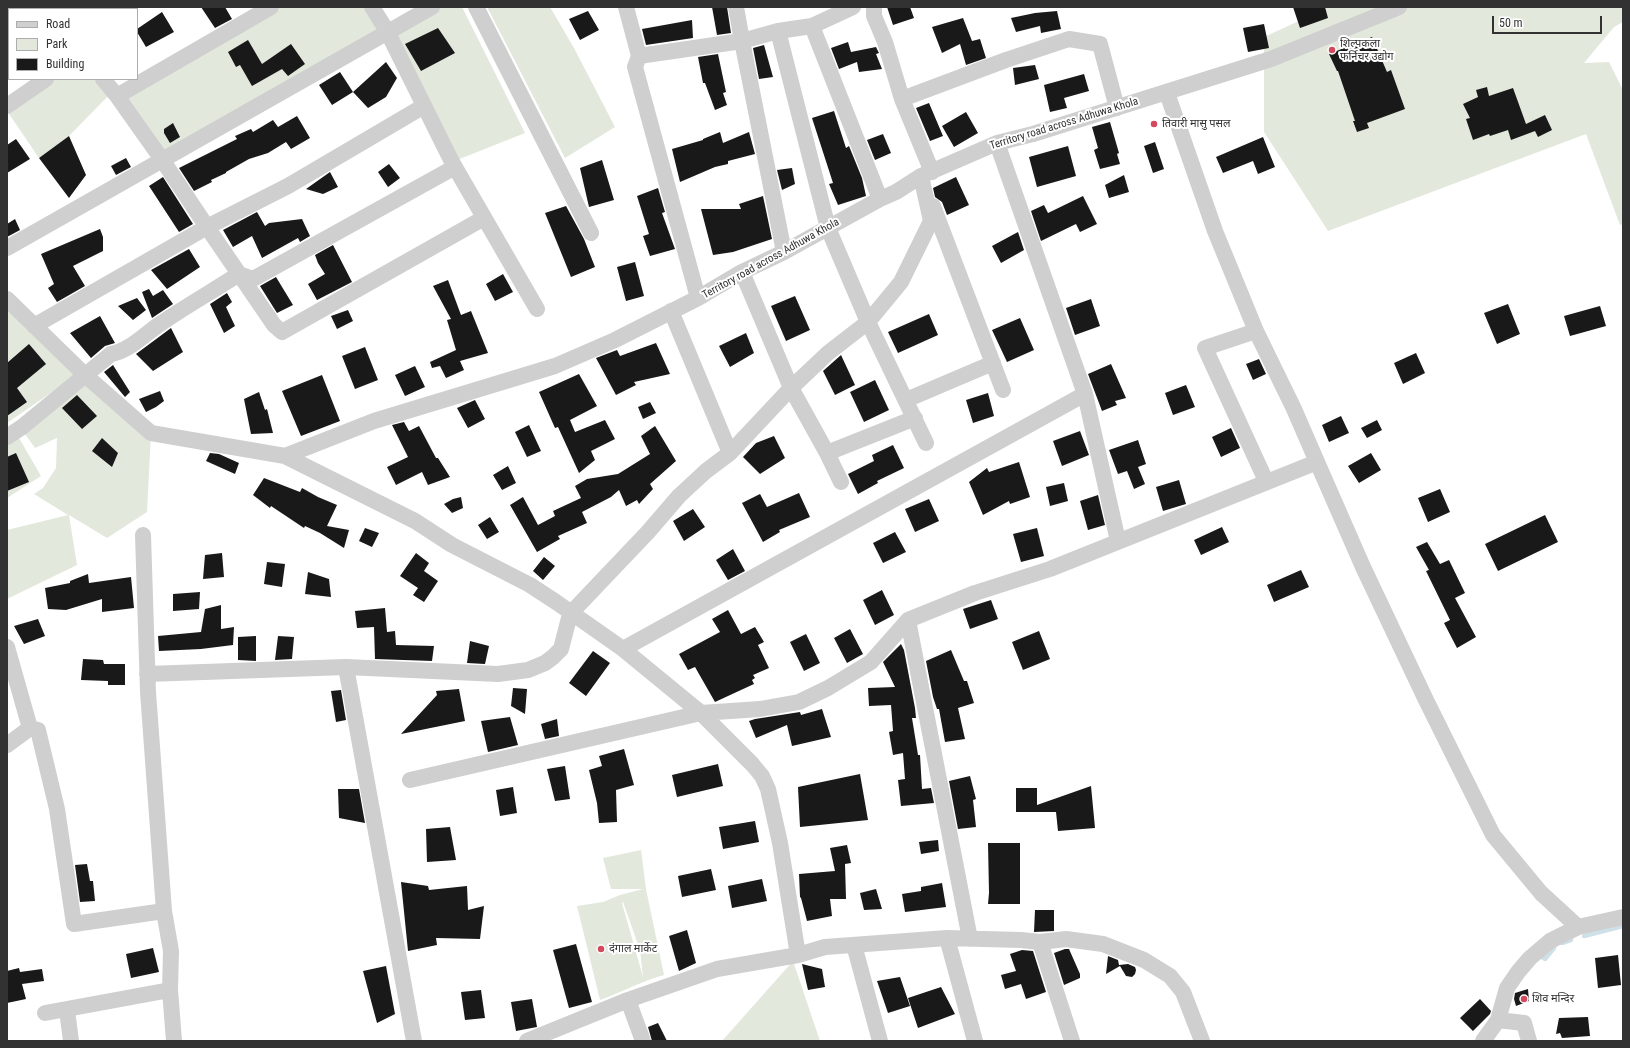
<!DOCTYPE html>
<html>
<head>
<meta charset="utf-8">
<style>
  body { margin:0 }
  #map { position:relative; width:1630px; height:1048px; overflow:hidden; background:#fff; font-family:"Roboto Condensed",sans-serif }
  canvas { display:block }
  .frame { position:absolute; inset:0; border:8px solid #323232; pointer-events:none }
  .legend { position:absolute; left:8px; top:8px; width:130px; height:72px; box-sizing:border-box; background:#fff; border:1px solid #adadad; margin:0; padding:5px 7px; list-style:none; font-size:12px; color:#323232 }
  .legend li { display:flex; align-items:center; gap:8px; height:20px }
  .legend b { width:20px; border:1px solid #adadad }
  .scale { position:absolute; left:1492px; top:16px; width:110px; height:18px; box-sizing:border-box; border:2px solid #323232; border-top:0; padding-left:5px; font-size:12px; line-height:14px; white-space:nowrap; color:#323232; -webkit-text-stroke:3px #fff; paint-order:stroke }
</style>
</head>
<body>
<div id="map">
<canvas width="1630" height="1048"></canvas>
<div class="frame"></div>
<ul class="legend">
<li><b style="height:5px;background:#cfcfcf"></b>Road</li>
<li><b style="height:11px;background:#e3e8dc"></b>Park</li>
<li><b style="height:11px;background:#191919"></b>Building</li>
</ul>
<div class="scale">50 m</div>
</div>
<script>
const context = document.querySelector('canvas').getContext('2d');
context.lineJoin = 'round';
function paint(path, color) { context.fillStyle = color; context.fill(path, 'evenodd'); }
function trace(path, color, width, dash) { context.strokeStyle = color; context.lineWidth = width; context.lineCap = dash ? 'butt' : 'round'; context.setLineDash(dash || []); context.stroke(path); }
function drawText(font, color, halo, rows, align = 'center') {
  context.font = font + ' "Roboto Condensed","Noto Sans Devanagari",sans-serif'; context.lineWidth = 4; context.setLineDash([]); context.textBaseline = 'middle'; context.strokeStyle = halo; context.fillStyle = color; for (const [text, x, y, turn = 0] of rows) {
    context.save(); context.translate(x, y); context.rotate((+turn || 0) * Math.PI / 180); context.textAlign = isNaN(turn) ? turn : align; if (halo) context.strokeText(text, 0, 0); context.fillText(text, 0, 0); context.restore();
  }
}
const green = new Path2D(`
  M267,7H372L387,31L432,7H462L525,133L452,162L387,32L163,161L113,91L69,136L39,158L7,111L46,79H103L113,91Z
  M487,7H550L574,48L615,127L565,158Z
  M1312,7H1623V22L1614,27L1584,63L1609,62L1623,90V224L1620,225L1586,134L1328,231L1264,132V37L1310,16Z
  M7,299L77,375L7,423Z
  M85,380L151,433L147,512L107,538L69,515L77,565L7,599V530L68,515L34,494L43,488L56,468L57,438L35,448L22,430Z
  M19,438L41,476L7,498V444Z
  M641,850L646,889L664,975C642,981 622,992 600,1000L577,906L603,902L620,895L643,889H611L603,858ZM623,902L640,950L643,977L622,903Z
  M793,961L820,1041H722Z`);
const stream = new Path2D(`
  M1584,936L1623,926
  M1562,943L1571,940
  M1539,955L1545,959L1554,948`);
const building = new Path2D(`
  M201,7H225L232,19L215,28Z
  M712,7H727L731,33L717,35Z
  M887,7H910L914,18L893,25Z
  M1293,7H1325L1328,18L1300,28Z
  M588,11L599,30L580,40L569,19Z
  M1057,11L1061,29L1041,33L1040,26L1016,32L1011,18L1035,13Z
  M162,12L174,32L146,47L137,32V29Z
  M963,18L972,41L980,39L986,58L966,65L960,44L942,53L932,27Z
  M692,20L693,38L646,45L642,29Z
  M1264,24L1269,48L1248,52L1243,28Z
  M438,28L455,53L421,71L405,44Z
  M1372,37L1387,72L1391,70L1405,109L1367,123L1369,128L1357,132L1353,121H1355L1338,71H1337L1329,54Z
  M248,40L262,64L291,44L305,64L288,76L282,69L252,86L240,65L236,67L228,52Z
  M848,42L851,52L876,47L879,53L876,54L882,69L859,72L857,62L839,69L831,48Z
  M764,45L773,77L759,79L753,48Z
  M718,54L726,92L723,93L727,105L715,110L705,83H703L698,57Z
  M386,62L397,78L386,97L368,108L353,92Z
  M1035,65L1039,79L1015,85L1013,68Z
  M340,72L353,92L332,105L319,85Z
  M1084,74L1089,91L1064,98L1067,108L1050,112L1044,85Z
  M1487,87L1489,96L1513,88L1526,124L1545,115L1552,130L1538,137L1535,131L1511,140L1508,130L1490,136L1489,134L1473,140L1466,119L1470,118L1463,104L1478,97L1476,90Z
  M929,103L943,136L930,141L916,108Z
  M834,111L846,148L849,146L862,178L866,196L838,205L829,184L833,183L812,118Z
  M966,112L978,133L954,147L942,126Z
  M297,116L310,138L291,149L286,142L268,153L249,159L226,172V173L211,180L212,182L194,191L179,168L237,139L235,136L251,129L253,132L273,120L278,127Z
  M1110,122L1119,153L1117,154L1120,164L1100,169L1094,150L1098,148L1092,127Z
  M173,123L180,137L170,143L164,133V129Z
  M720,132L723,143L749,132L755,154L728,161V164L715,167L680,182L672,149L703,140V139Z
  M883,134L891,153L875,160L867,140Z
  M69,136L86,175L69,198L39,158Z
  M1263,137L1275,167L1258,174L1253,161L1223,173L1216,157Z
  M16,139L30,159L7,173V145Z
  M1155,142L1164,169L1153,173L1144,146Z
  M1068,146L1076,176L1037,187L1029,157Z
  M126,158L131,167L116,175L111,166Z
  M602,160L614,200L589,207L580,168Z
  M389,164L400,178L388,187L378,172Z
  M792,168L795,184L782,190L777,170Z
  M330,172L338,187L323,194L306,189Z
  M1124,175L1129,192L1109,198L1105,185Z
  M163,177L193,224L179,232L149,186Z
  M956,177L969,205L947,215L942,202L935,197L933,188Z
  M658,188L665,212L662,213L675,249L650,256L643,236L649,234L637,196Z
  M763,196L772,239L733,252L713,255L701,209H741L739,204Z
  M1083,196L1097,224L1080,232L1076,224L1041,241L1031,211L1044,205L1048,213Z
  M566,206L584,239L595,267L571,277L545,213Z
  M257,212L265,226L269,223L302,219L310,236L300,242L298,238L262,258L252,236L233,247L223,230Z
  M15,219L20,230L7,237V224Z
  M100,229L103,237V251L73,266L85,286L57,302L48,288L54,284L41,254Z
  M1018,232L1024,250L1001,263L992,246Z
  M333,245L352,282L317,300L308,284L325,274L318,263L315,255Z
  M189,249L200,267L167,289L151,270Z
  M635,262L644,296L626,301L617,267Z
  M503,274L513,292L495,301L486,284Z
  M276,277L293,305L277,313L260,286Z
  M448,280L461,315L471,311L488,353L460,361L464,370L446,378L440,366L432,368L430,362L456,350L447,320L451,319L433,286Z
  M149,289L153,296L163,290L173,304L152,318L142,292Z
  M227,293L232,302L226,307L235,326L224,333L210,304Z
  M795,296L810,330L786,341L771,306Z
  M137,298L146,310L133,320L118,306Z
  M1091,299L1100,326L1075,335L1066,308Z
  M1508,304L1520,334L1497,344L1484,313Z
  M1600,306L1606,326L1570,336L1564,316Z
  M348,310L353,321L337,329L331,316Z
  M929,314L938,335L898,353L888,332Z
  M100,316L115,343L105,346L91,358L70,333Z
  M1020,318L1034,350L1007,362L992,330Z
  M171,328L183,352L153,371L136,354Z
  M746,333L754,353L730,367L719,346Z
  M656,343L670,374L634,382L636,385L616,395L596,358L617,350L620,356Z
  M29,344L46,364L17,388L27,402L7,416V363Z
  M365,347L378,380L355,389L342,356Z
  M1416,353L1425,373L1403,384L1394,363Z
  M841,355L855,385L835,395L823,371Z
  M1259,359L1266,374L1253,380L1246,364Z
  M1111,364L1126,398L1115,401L1117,405L1102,411L1088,374Z
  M113,365L130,392L125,397L104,372Z
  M415,366L425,387L405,396L395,375Z
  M579,374L597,406L570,420L575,432L605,420L615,439L591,451L595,460L579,473L558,427L555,428L539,392Z
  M322,375L340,421L301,436L282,391Z
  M875,380L889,410L864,422L850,392Z
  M1186,385L1195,407L1173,415L1165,393Z
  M160,391L164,401L156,407L146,412L139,399Z
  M259,392L265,410L267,409L273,433L251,434L244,399Z
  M988,393L994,416L973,423L966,400Z
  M77,395L97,416L82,429L62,408Z
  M475,400L485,419L468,428L457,408Z
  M650,402L656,413L643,419L638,407Z
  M1341,416L1349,433L1329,442L1322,425Z
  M1377,420L1382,430L1367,438L1361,428Z
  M404,422L409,431L419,426L436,458H438L450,477L428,485L422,472L396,485L387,467L408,457L392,425Z
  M529,425L541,451L527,457L515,432Z
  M655,426L676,461L650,484L653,489L639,504L637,500L626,506L619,490L611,497L582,512L587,523L558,536L560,539L537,552L510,505L523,497L538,525L555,516L553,511L581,498L575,486L587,479L618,474L650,454L641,436Z
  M1231,428L1240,448L1221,457L1212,437Z
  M1080,431L1089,455L1062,466L1053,441Z
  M774,436L785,458L760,474L743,457L756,443Z
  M102,438L118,453L112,467L92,451Z
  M1138,440L1146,464L1138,467L1145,484L1134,489L1127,471L1118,474L1109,450Z
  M893,445L904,468L877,481L878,483L858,494L848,474L874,461L872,455Z
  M16,453L29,482L7,491V457Z
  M210,453L219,454L239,463L235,474L206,461Z
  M1371,453L1381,470L1359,483L1348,466Z
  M1019,462L1030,497L1010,504L1009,501L983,515L969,482L987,468L989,472Z
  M508,466L516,483L502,490L493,475Z
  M264,478L300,492L302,488L318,497L337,505L327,526L349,530L344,548L320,533L305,526L304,528L271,506L270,508L253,495Z
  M1179,480L1186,504L1163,511L1156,487Z
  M1064,483L1068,501L1050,506L1046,487Z
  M1440,489L1450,512L1428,522L1418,498Z
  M799,493L810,517L779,530L780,532L763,542L742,503L760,494L767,507Z
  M1098,495L1105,525L1088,530L1080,501Z
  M461,497L463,508L452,513L444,504L453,499Z
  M929,499L939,521L915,532L905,509Z
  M693,509L705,527L684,541L673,521Z
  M1545,515L1558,542L1498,571L1485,544Z
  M490,517L499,532L487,539L478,525Z
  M1222,527L1229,542L1201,555L1194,540Z
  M365,528L379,533L372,547L359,541Z
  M1037,528L1044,556L1021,562L1013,534Z
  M895,532L906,552L883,563L873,543Z
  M1427,542L1440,564L1449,560L1465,593L1455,598L1476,637L1457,648L1444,623L1450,620L1426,571L1429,570L1416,547Z
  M733,549L745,571L728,580L716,560Z
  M222,553L224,577L203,579L205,555Z
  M416,553L429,563L424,571L438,581L424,602L413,595L418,588L400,576Z
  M544,557L555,566L543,580L533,571Z
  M267,562L285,564L282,587L264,584Z
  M1301,570L1309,587L1274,602L1267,585Z
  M308,572L329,579L331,597L305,594Z
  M88,574L89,583L131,577L134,608L102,612V599L66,610L48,609L45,588L70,583V581Z
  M882,590L894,615L875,625L863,600Z
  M200,592L199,609L173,611V594Z
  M991,600L998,619L970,629L963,609Z
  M221,605V629L234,627L233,645L201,649L159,651L158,636L201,632L205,609Z
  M385,608L387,632L395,631L396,645L434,646L432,661L375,659L374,627L357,628L355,611Z
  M728,610L741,634L755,627L764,642L758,645L769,668L753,675L755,678L752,680L754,684L715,702L695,667L688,670L679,654L720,632L712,619Z
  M38,619L45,636L24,644L14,626Z
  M850,629L863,654L847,663L834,638Z
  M1039,631L1050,659L1023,670L1012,642Z
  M806,634L820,663L804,671L790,642Z
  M256,636V661L238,660V637Z
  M278,636L294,637L292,659L275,660Z
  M470,641L489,646L485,664L467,663Z
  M901,644L904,650L915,708L916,718H912L918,755H920L922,789L931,788L934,803L901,806L898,780L905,779L903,753L893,755L889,732L893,731L891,705L869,706L868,688L895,687L883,662Z
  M951,650L964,681H967L974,703L958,708L965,739L945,742L939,709H937L933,697L926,661Z
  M593,651L610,663L586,696L569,683Z
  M83,659L103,660L104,664H125V685H108V681L81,680Z
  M513,688L527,689L525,714L511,706Z
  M459,689L465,721L401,734L437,695L436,691Z
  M341,690L346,720L336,722L331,691Z
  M822,709L831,737L792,746L787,725L756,738L749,721L755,719L800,712L801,715Z
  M510,717L518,745L488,752L481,721Z
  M557,719L559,736L545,739L541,724Z
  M624,749L634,785L616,790L617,822L599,823L597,803L589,770L602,766L599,756Z
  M718,764L723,786L677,797L672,775Z
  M565,766L570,799L555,801L547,769Z
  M860,774L868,820L800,827L798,787Z
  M970,776L976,799L973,800L976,827L958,829L949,781Z
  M1091,786L1095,828L1058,831L1056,812H1016V788H1037V805Z
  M513,787L517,813L500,816L496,790Z
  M338,789H359L365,823L339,818Z
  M755,821L759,842L723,849L719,827Z
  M450,827L456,860L427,862L426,829Z
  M938,840L939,851L921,854L919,842Z
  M988,843H1020V904H988L989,893Z
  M847,845L851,863L845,864L846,899H830L832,916L807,921L801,898L800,897L799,874L835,871L830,848Z
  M87,864L90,881H93L95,901L80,902L75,865Z
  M711,869L716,890L682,897L678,876Z
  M762,879L767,901L732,908L728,886Z
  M401,882L428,886L429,890L467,886L468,910L484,906L480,939L436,938L437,945L408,951Z
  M942,883L946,907L905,912L902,894L921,891V887Z
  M876,889L882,909L864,910L860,893Z
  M1035,910H1054V931L1034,932Z
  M687,930L696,963L679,971L669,936Z
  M576,944L592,1002L569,1008L553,950Z
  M153,948L159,972L131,978L126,954Z
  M1065,949H1069L1080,974V978L1064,985L1054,953Z
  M1022,950L1033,951L1046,992L1026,999L1021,984L1005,989L1001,975L1016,971L1010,954Z
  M1618,955L1621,985L1598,988L1595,958Z
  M1108,956L1118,960L1119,965L1128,964L1135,967L1136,970L1135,974L1132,977L1126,976L1120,966L1106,974Z
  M802,964L822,969L825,987L808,990Z
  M386,966L395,1014L377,1023L363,971Z
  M19,968L20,972L42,969L44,981L22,984L26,999L7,1003V971Z
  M900,977L910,1006L888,1013L877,981Z
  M941,987L955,1014L918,1028L908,998Z
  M1528,989L1529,1001L1516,1006L1514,999L1515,993Z
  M481,990L485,1018L465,1020L461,992Z
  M532,999L537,1027L516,1031L511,1002Z
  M1480,999L1491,1011L1490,1014L1473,1031L1460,1018Z
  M1588,1017L1590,1036L1562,1038L1560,1033L1556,1034L1559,1018Z
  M658,1023L667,1041H652L648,1027Z`);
const minor = new Path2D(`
  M45,7L47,9
  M271,7L117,96L163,161L207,227L288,186L424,106
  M372,7L387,31L452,162L537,309
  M476,7L591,233
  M626,7L639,56L635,67L698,298
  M874,7V16L885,42L902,99L932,172
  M61,9L64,7
  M812,26L880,199
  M778,31L828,228L868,322L926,443
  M639,56L742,41L736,7
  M103,79L117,96
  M1167,93L1215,231L1256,331L1294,409L1317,462
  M902,99L1006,60L1069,39L1100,44L1117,108
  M7,106L46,79
  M997,143L1085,394L1118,541
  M933,206L1003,390
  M7,248L432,7
  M784,252L742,41L778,31L812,26L853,7
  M742,272L791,388L827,453L841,482
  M7,299L85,375L151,433L285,456L415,521L452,545L530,585L556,602L623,649L701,713L752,764L762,776L768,789L780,843L798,955
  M671,311L730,453
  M34,326L207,227L274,325L282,332L484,218
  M1256,331L1205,348L1266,481
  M906,400L993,363
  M7,437L22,427L111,354C129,351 145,334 160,324C186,306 213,291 239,274L253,279L455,167
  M827,453L915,418
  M285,456L374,421L555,366L615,340L698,298L742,272L784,252L880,199L896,192L921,176L997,143L1033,134L1271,59L1399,7
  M143,535L148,692L164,911L171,951L170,990L174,1041
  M908,620L970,939
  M7,647L30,728
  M623,649L1085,394
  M346,667L414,1041
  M147,674L346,667L498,674L528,670L545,663L553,657L561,649L570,614L648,532L679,496L706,471L730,453L791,388L828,353L868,322L901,282L931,221L921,176
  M30,728L38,730L57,809L74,924L164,911
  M7,745L30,728
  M410,780L701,713L760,709L799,702L828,688L871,662L908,620L975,593L1050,569L1317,462L1363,567L1425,698L1493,835L1541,893L1578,927
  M947,938L975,1041
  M1040,942L1072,1041
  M854,945L880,1041
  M628,1000L643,1041
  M67,1010L71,1041
  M45,1013L170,990
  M1498,1020L1524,1023L1529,1041
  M527,1041L628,1000L717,969L798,955L825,947L947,938L1021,940L1040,942L1066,939L1103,944L1144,960L1170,976L1183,992L1202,1041
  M1483,1041L1498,1020L1507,988L1518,972L1530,958L1550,941L1578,927L1623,917`);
const markers = [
  [1332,50,4,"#d34a5f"],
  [1154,124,4,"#d34a5f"],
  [601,949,4,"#d34a5f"],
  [1524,999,4,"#d34a5f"]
];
const poiNames = [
  ["शिल्पकला",1340,44],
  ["फर्निचर उद्योग",1340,57],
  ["तिवारी मासु पसल",1162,124],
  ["दंगाल मार्केट",609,949],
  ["शिव मन्दिर",1532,999]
];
const streetNames = [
  ["Territory road across Adhuwa Khola",1064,124,-17],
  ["Territory road across Adhuwa Khola",771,259,-29]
];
paint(green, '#e3e8dc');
trace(stream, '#cee0e8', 4.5);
paint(building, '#191919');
trace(minor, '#cfcfcf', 16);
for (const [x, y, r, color] of markers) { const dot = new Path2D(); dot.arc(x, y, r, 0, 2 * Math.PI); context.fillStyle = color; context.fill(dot); trace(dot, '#fff', 1.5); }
drawText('11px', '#323232', '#fff', poiNames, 'left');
drawText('11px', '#323232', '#fff', streetNames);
</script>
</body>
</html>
